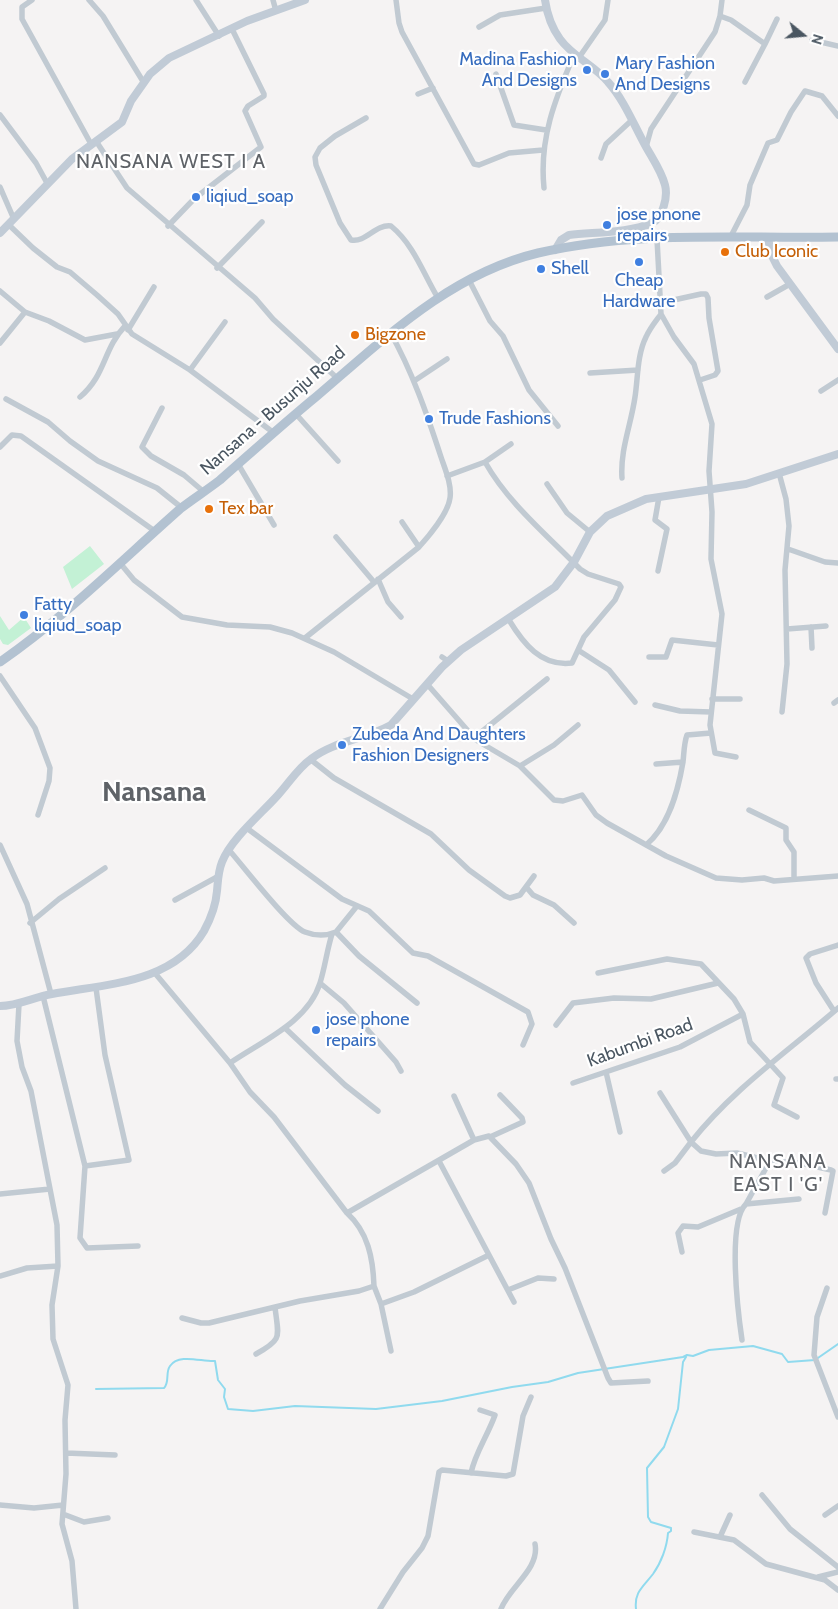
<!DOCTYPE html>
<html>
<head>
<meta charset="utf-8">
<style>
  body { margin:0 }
  #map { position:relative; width:838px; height:1609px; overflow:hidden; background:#f5f3f3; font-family:Cabin,sans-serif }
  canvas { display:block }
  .north { position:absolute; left:778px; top:10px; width:50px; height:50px; -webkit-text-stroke:4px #fff; paint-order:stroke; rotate:107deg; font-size:14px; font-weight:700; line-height:20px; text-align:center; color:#4a5661 }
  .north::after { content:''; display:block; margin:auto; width:18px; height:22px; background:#4a5661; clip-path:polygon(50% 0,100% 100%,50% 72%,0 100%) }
</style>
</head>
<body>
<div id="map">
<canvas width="838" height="1609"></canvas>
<div class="north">N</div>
</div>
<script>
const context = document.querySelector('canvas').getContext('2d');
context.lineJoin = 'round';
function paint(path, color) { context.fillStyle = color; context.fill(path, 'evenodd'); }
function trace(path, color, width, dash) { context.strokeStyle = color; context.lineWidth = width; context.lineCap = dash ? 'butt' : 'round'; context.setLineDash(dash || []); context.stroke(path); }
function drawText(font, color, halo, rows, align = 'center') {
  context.font = font + ' Cabin,sans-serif'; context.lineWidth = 4.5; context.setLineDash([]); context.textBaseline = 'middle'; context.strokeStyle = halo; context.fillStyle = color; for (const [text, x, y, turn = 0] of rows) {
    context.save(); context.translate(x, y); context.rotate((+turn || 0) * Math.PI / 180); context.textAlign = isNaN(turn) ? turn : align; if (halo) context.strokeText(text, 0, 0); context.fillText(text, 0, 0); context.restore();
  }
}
const green = new Path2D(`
  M90,546L104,564L72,589L63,567Z
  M0,616L9,630L24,617L31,628L8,645L3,644L0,639Z`);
const stream = new Path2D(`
  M96,1389L164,1388C170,1382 165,1373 170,1366C179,1353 202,1362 215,1361L218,1380L225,1389L224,1397L228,1409L253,1411L295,1406L376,1409L442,1401L512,1387L548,1382L578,1373L683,1357L687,1355L693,1356L709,1350L753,1346L782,1354L788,1362L815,1360L838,1344
  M636,1609C634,1592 643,1587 653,1574C661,1563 667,1547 668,1533L671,1531V1528L651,1522L648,1517L647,1468L664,1447L678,1409L683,1362L686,1357`);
const street = new Path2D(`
  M32,0L22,7V19L91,144
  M89,0L103,16L144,83
  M196,0L219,36
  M273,0L276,11
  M396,0L399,23L402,32L474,164L479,165L509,153L543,150
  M720,16L722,0
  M479,27L500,15L546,8
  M812,40L838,46
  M765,44L777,19
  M578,59L605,20L608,0
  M496,74L514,125L546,130
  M418,94L433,88
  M0,115L36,163L47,183
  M366,118L335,136L320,148L315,157L316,165L340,223L351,240C366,243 375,224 391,226C414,245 423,273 438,298
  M96,141L127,188L255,298L273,319L337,378
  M646,147L651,129L715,32L720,16L731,20L765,44L745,82
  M601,158L606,144L632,120
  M0,187L13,217
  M544,188C539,139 555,99 574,55
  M8,224L33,248L57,267L70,272L97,295L118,314L132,334L190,370L274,433
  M168,226L194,199L261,147L245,111L248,106L264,96V94L232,29
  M730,238L747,205L750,185L768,143L777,140L791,112L805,91L822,96L838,116
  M657,239L661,314L674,337L694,364L712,424L709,471L712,512L711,559L722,614L710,725L715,753L736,757
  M217,268L262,222
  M469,280L490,321L503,336L529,390L558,426
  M0,291L25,312L49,321L85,340L117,334
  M767,297L790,284
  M660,303L701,294H706L708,298L709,318L718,371L715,375L700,380
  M128,330L154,287
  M0,343L25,312
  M190,370L225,322
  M590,373L638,370
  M414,381L447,359
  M821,391L838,380
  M80,397C106,375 103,349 125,326
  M6,399L48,422L70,441L98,461L157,488L182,508
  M162,408L142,447L151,456L184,475L204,492
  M295,413L338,461
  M0,447L12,435L21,436L156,532
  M485,462L511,444
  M238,464L274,525
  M779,473L786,499L789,526L785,570L787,664L782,712
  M447,476L485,462C508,503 547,535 580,569L588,574L619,584L621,587L615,600L584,637L572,663C541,667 523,643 509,620
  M622,478C620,450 631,425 635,397C638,378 637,355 646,337C650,328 656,321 661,314
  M547,484L567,513L590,532
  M402,522L419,547
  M336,537L374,582
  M788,549L825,562L838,563
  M120,563L134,580L182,617L227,625L270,627L292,633L334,652L413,699
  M658,571L667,529L655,520L659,497
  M378,579L388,602L401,617
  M811,627L812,648
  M787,629L826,626
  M305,638L419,547C429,536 448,513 450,498C452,485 445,469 441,457C427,414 412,371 390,332
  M578,650L609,670L635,702
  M442,657L448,661
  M649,657H666L672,640L718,645
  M0,676L35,728L50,768L49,781L38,815
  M427,684L476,740L520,766L554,800L563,801L582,795L596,815L607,823L666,856L716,878L742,880L764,878L774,881L838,876
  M712,699H740
  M834,703L838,700
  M655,705L680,711L711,712
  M474,738L547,679
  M310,759L334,778L431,834L469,870L505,896L510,898L520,895L534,876
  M656,764L683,762
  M520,766L554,745L578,725
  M749,810L786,828V840L794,852V879
  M248,829L342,899L369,911L413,953L428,956L528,1012L532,1024L523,1045
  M0,845L27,904L51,994
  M646,845C669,826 678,791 683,762C684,753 684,743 687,735L711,733
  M229,850C244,867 288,925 305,932C315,936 327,936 336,932L357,906
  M527,888L533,895L554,905L574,923
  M175,900L217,877
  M30,923L59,899L105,868
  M336,932L359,956L417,1003
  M154,972L230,1063L250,1092L274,1117L347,1213C368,1232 373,1258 374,1286L359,1291L300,1301L209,1323H201L182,1318
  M598,973L667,959L701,964L734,999L743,1014L750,1042L783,1078L774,1105L797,1117
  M320,983L344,1003L396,1062L401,1071
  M43,996L85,1166L80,1238L87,1248L138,1246
  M19,1004L17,1041L22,1067L31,1091L57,1225L58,1266L52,1305L53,1339L68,1385L65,1420L66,1474L62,1524L72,1561L76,1609
  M834,1011L816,983L806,958L810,954L838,945
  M556,1025L573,1003L614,998L651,999L718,983
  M285,1028L345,1085L378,1111
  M230,1063C262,1041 308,1022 320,983C325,967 327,950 332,934
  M606,1072L620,1132
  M836,1079H838
  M573,1083L680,1047L743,1014
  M660,1093L691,1142L675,1163L664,1171
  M454,1096L474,1140
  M490,1137L523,1122L522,1118L500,1095
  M439,1161L514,1302
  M85,1166L129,1160L105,1055L96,988
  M0,1194L50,1189
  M746,1204L799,1199
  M347,1213L474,1140L489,1136L516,1164L529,1183L551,1239L565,1268L608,1378L611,1383L648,1381
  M825,1213L833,1171L831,1170L800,1163L770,1161L737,1153L716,1154L701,1151L691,1142C733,1089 787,1052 838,1008
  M682,1252L678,1233L683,1226L698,1227L741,1209
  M0,1276L27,1268L58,1266
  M374,1286L381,1304L391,1351
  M827,1288L817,1317L814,1355L838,1417
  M508,1290L538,1278L554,1279
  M381,1304L414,1292L489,1255
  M742,1340C738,1313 727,1222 746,1204L770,1161
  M256,1354C284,1339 278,1336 275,1307
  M66,1453L115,1455
  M471,1473C475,1453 488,1435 495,1415L480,1410
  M762,1495L790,1529L838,1567
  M0,1505L34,1508L63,1505
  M63,1514L84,1522L108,1518
  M825,1515L838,1506
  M694,1532L734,1540L766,1564L825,1580L838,1590
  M720,1537L730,1515
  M818,1577L838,1572
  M380,1609L403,1572L422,1548L428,1536L439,1472L442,1470L506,1476L513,1474L523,1416L531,1397
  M501,1609C509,1587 540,1569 535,1544`);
const secondary = new Path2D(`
  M545,0C547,14 552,28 560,39C573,57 594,65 608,82C624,100 633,123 645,145C652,158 661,170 665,185C668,196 663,218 652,223C630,233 593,232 569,235L561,240L555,250
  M0,233L72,159L122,122L131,101L150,74L169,58L247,21L305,0
  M768,238L771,254L777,266L838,349
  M0,1006C18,1006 34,997 52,994C104,984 173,984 204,931C210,920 216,904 217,891C218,881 218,872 222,862C231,839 261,814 278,795C289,783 298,768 311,759C334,741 366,739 391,725L442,667L461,650L555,587L574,562L590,532L607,516L646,499L746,484L838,454`);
const primary = new Path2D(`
  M0,662C65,617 121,561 180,509C193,499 207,490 220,480C252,452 284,423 317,396C384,339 450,274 538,253C635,230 739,239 838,237`);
const markers = [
  [587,70,5,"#3f7fe0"],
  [605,74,5,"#3f7fe0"],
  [196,197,5,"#3f7fe0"],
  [607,225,5,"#3f7fe0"],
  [725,252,5,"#e8710a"],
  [639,262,5,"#3f7fe0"],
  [541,269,5,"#3f7fe0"],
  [355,335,5,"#e8710a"],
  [429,419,5,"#3f7fe0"],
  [209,509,5,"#e8710a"],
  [24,615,5,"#3f7fe0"],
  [342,745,5,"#3f7fe0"],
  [316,1030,5,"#3f7fe0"]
];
const shopNames = [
  ["Madina Fashion",577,60,"right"],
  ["And Designs",577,81,"right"],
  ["Mary Fashion",615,64],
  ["And Designs",615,85],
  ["liqiud_soap",206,197],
  ["jose pnone",617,215],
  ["repairs",617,236],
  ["Shell",551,269],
  ["Cheap",639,281,"center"],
  ["Hardware",639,302,"center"],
  ["Trude Fashions",439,419],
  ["Fatty",34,605],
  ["liqiud_soap",34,626],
  ["Zubeda And Daughters",352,735],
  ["Fashion Designers",352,756],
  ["jose phone",326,1020],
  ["repairs",326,1041]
];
const foodNames = [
  ["Club Iconic",735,252],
  ["Bigzone",365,335],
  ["Tex bar",219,509]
];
const streetNames = [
  ["Nansana - Busunju Road",273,411,-41],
  ["Kabumbi Road",640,1043,-20]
];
const quarterNames = [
  ["NANSANA WEST I A",171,162],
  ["NANSANA",778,1162],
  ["EAST I 'G'",778,1185]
];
const townNames = [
  ["Nansana",154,793]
];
paint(green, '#c3f1d5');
trace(stream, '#90daee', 2);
trace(street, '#c1cad2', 5.5);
trace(secondary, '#c1cbd6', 8);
trace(primary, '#b3c2d1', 9);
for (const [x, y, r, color] of markers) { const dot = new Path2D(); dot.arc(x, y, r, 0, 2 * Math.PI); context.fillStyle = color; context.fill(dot); trace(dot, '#fff', 2); }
drawText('18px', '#366cbe', '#fff', shopNames, 'left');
drawText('18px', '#c56008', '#fff', foodNames, 'left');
drawText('18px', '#4a5661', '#fff', streetNames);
context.letterSpacing = '1px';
drawText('20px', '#5f6368', '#fff', quarterNames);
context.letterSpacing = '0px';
drawText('bold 28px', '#5f6368', '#fff', townNames);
</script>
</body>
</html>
